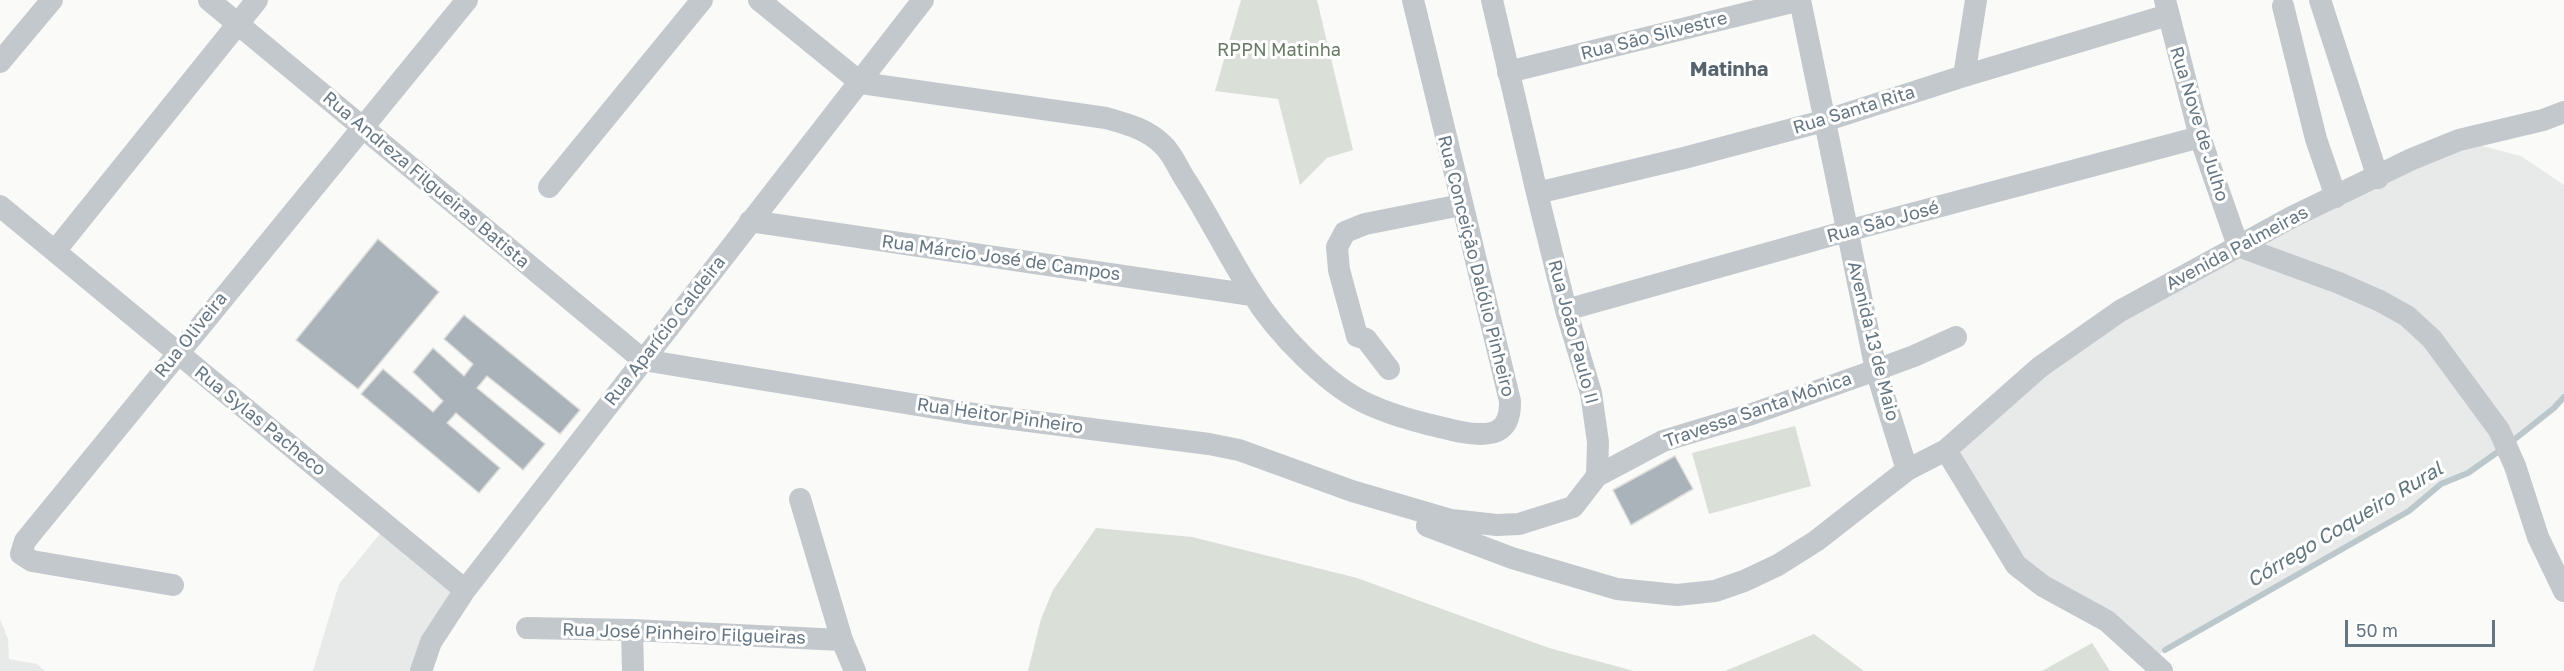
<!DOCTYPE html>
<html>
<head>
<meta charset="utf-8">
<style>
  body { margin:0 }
  #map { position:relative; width:2564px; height:671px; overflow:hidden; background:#fafaf8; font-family:"Golos Text",sans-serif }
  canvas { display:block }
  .scale { position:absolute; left:2345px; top:620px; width:150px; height:27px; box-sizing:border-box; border:3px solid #657683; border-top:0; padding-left:8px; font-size:18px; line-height:21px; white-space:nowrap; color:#657683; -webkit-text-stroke:4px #fff; paint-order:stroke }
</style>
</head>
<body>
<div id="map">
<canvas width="2564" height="671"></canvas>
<div class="scale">50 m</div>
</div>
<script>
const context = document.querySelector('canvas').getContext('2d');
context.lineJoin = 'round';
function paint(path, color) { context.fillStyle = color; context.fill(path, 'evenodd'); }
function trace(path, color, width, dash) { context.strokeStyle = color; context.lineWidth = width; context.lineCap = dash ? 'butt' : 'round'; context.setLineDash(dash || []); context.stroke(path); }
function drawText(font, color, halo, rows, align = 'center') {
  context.font = font + ' "Golos Text",sans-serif'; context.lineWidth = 6; context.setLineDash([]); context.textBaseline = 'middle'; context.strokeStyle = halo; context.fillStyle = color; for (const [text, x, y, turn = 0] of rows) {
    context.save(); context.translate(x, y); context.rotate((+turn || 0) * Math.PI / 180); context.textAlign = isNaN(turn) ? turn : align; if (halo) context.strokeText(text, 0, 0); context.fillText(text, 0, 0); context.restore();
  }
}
const built = new Path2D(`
  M2459,140L2521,156L2564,185V397L2554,408L2468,473L2441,484L2409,511L2150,660L2043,586L1946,450L2120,311Z
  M387,525L465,590L421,671H313L339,584Z
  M0,619L8,639L9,659L37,664L45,671H0Z`);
const green = new Path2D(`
  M1241,0H1317L1353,150L1327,158L1300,185L1278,99L1215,91Z
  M1795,426L1811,486L1709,514L1692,453Z
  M1096,528L1192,537L1357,578L1549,648L1634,671H1028L1041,619L1053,590Z
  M1814,634L1864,671H1725Z
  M2092,643L2110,671H2042Z`);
const stream = new Path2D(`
  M2510,443L2554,408L2564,397
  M2165,650L2409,511L2441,484L2468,473L2502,449`);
const building = new Path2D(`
  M378,239L439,292L358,389L296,340Z
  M464,315L580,410L560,434L487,376L477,388L545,444L523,470L456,413L447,423L500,468L479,493L361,394L383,369L433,412L443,401L413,372L433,348L464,376L473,364L444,339Z
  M1675,456L1693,489L1631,525L1613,490Z`);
const minor = new Path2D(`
  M209,0L643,360
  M759,0L861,83
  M1800,0L1876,370L1907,470
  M2165,0L2200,137L2238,246
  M2320,0L2378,178
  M2283,6L2316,139L2336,197
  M0,62L52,0
  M1508,72L1800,0
  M1964,76L1976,0
  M861,83L1106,118C1127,124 1147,129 1163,145C1172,153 1178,168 1185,179C1209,216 1228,256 1252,293C1275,331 1328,387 1370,405C1399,418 1430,425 1461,432C1490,437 1511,435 1510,401L1413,0
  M549,187L702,0
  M1537,193L1684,158L1827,120L1964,76L2168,15
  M0,206L465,590
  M750,221L1252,295
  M2238,246L2339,283L2380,301L2407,316L2432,339L2499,430L2515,466L2538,537L2564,591
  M55,251L257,0
  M1566,310L1847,231L2200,137
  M643,360L966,413L1209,444L1239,450L1352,491L1451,520L1497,525L1519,524L1573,507L1597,476L1598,442L1591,393L1566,310L1537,193L1492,0
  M1389,369L1366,339L1357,336L1339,270L1337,247L1345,232L1365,224L1461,205
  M1946,450L2016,565L2043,586L2107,621L2162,671
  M1597,476L1663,441L1752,414L1876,370L1914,356L1956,337
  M800,499L842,640L855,671
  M1427,526L1512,558L1617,589L1677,595L1715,591L1744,581L1778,565L1816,541L1907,470L1946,450L2040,367L2120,311L2292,217L2412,159L2459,140L2543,120L2564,112
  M173,585L32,561L21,554L25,541L467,0
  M527,628L632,630L842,640
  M632,630L633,671
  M421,671L431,642L465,590L923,0`);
const streetNames = [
  ["Rua São Silvestre",1654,36,-14],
  ["Rua Santa Rita",1854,110,-17],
  ["Rua Nove de Julho",2199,124,73],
  ["Rua Andreza Filgueiras Batista",426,180,40],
  ["Rua São José",1883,222,-15],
  ["Avenida Palmeiras",2237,248,-28],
  ["Rua Márcio José de Campos",1001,258,8],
  ["Rua Conceição Dalólio Pinheiro",1476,266,76],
  ["Rua Aparício Caldeira",665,331,-52],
  ["Rua João Paulo II",1573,332,75],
  ["Rua Oliveira",191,335,-51],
  ["Avenida 13 de Maio",1873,341,76],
  ["Travessa Santa Mônica",1758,410,-19],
  ["Rua Heitor Pinheiro",1000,416,8],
  ["Rua Sylas Pacheco",260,421,39],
  ["Rua José Pinheiro Filgueiras",684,634,2]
];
const parkNames = [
  ["RPPN Matinha",1279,50]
];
const neighbourhoodNames = [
  ["Matinha",1729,70]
];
const waterNames = [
  ["Córrego Coqueiro Rural",2345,525,-31]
];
paint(built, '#e8e9e9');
paint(green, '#dadfd7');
trace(stream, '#bbc7cb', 6);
paint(building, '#aab3b9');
trace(building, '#dcdcda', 1.5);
trace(minor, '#c3c8cc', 22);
drawText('18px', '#657683', '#fff', streetNames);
drawText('18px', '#687a64', '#fff', parkNames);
drawText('bold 20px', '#57646e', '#fff', neighbourhoodNames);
drawText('italic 20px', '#60757c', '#fff', waterNames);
</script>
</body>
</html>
